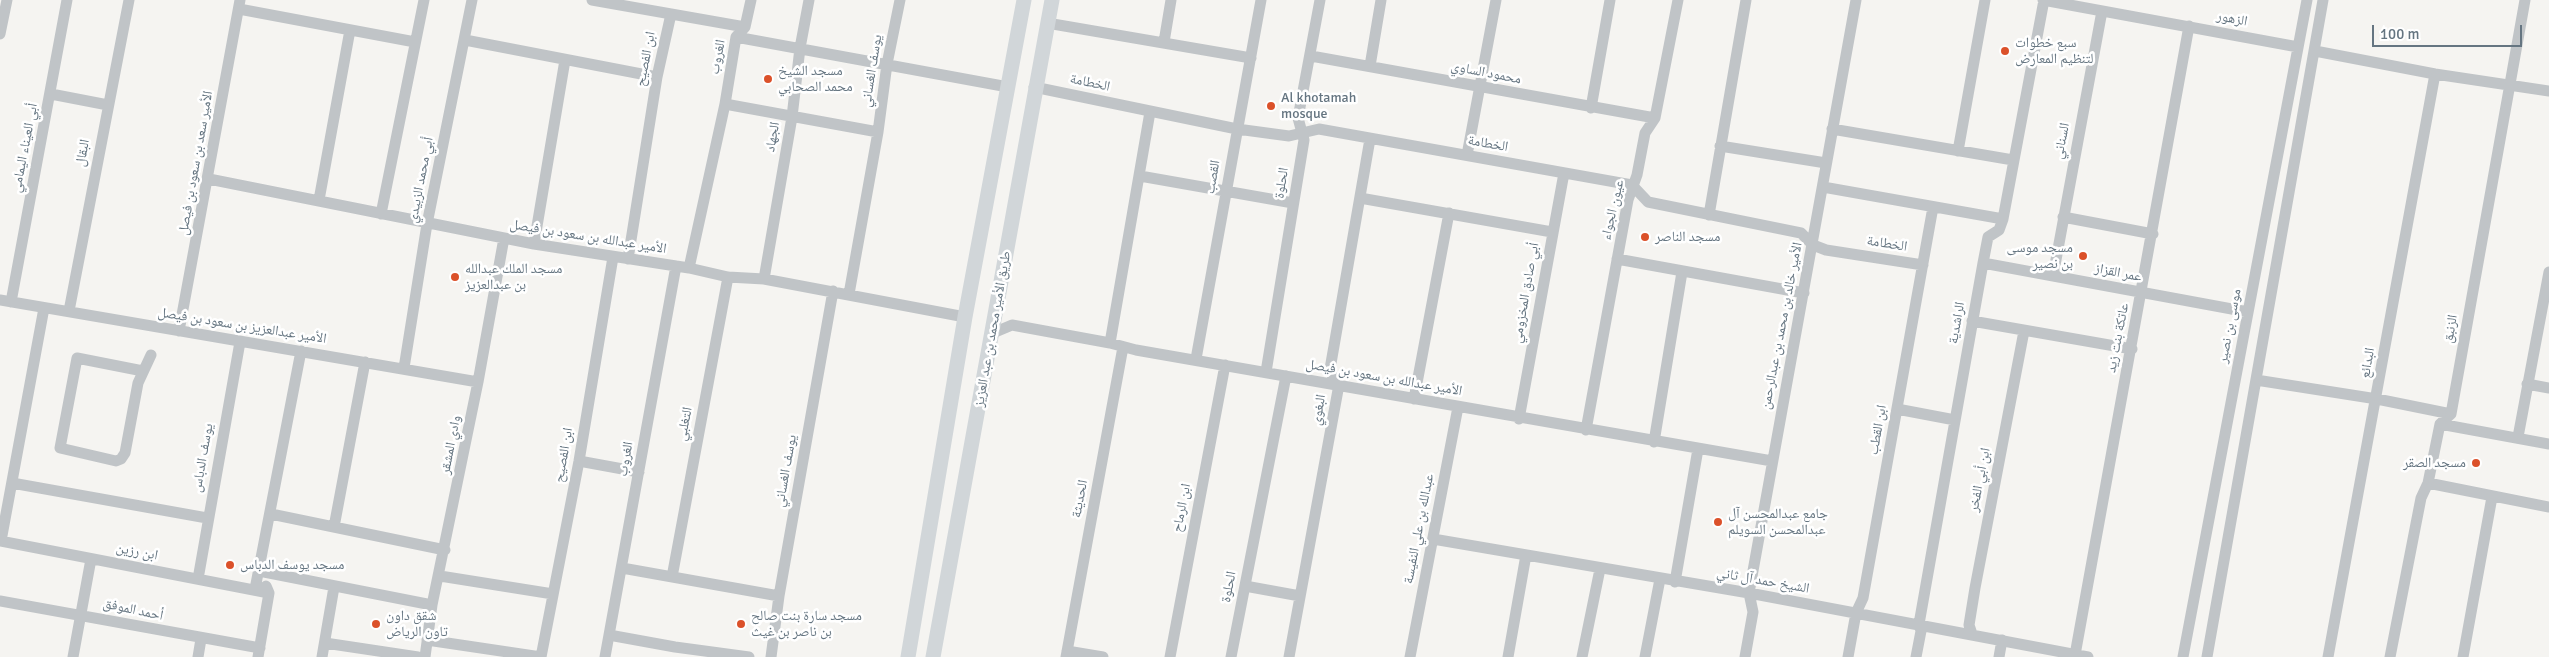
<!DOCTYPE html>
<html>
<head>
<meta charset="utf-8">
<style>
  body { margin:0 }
  #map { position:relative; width:2549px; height:657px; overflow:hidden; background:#f5f4f1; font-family:Signika,sans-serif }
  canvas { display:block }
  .scale { position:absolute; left:2372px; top:25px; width:150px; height:22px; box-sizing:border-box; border:2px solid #657581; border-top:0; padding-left:6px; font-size:15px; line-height:18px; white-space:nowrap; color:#657581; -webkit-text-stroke:4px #fff; paint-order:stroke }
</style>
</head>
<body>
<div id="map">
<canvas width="2549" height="657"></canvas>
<div class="scale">100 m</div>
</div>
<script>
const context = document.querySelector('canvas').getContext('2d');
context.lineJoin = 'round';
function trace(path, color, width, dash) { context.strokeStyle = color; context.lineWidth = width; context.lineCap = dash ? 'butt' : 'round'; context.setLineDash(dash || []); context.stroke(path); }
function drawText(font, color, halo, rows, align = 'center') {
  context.font = font + ' Signika,"Noto Naskh Arabic",sans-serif'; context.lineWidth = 5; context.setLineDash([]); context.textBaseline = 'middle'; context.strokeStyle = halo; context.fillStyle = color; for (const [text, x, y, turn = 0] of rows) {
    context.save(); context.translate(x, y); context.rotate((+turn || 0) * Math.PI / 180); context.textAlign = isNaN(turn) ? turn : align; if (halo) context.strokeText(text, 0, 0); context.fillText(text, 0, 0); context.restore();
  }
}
const minor = new Path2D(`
  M592,0L745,27
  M2043,0L2298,47
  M239,9L415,42
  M1047,23L1251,58
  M0,34L7,0
  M736,37L1008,87
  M465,40L657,77
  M1164,42L1171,0
  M2315,51L2435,74L2549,91
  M1311,56L1655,118
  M1370,66L1381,0
  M1034,87L1237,129L1289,136L1319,129L1632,185L1648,202L1801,233L1813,245L1826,250L1923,265
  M51,94L108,105
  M725,104L878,132
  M1591,108L1610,0
  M1832,129L2013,160
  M1720,146L1826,163
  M1958,151L1985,0
  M1467,155L1496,0
  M1140,176L1293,203
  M209,179L534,244L689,268L728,277L764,279L965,317
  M1823,187L2003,219
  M1360,198L1552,232
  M319,200L350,30
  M381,214L424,0
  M1709,215L1746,0
  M2063,217L2153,234
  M534,244L565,60
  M628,259L657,77L671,14
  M1617,259L1804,293
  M1983,263L2248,312
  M689,268L725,104L736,37L745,27L751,0
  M2053,276L2102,11
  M764,279L792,117L800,48L809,0
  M849,294L878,132L887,64L900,0
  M0,300L478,382
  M11,302L67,0
  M69,311L129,0
  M1972,321L2132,349
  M179,331L240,0
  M993,333L1012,325L1110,343L1136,350L1772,461
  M1110,343L1150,112
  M1196,359L1261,0
  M404,368L427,224L472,0
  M143,371L77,358L60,448L116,461L121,459L125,453L138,383L151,355
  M1266,372L1304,140L1298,118L1320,0
  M2256,380L2377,399L2451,414
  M2527,384L2549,388
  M1414,399L1449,213
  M1897,409L1955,420
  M1519,419L1564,173
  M2440,424L2549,444
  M1586,430L1628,200L1637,175L1645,133L1655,118L1678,0
  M2518,437L2549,272
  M1654,442L1682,272
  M579,461L639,472
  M12,483L207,518
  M2428,483L2549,507
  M271,514L445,550
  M334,527L365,362
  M1433,539L1749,593L2088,657
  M0,541L269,593
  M1,541L44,308
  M622,568L779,596
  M259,571L432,605
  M440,576L553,594
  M672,577L728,277
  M198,579L240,342
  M1675,582L1698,449
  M1245,586L1300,596
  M255,589L301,351
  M0,601L260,648
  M1972,634L1969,625L1975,588L2024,331
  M609,635L675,647L749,657
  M427,640L541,657
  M325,643L418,657
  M1067,651L1103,657
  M2075,655L2189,26
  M73,657L91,559
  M198,657L201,639
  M258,657L269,593L266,586
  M322,657L334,587
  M425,657L432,605L478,382L504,238
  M541,657L579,461L613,257
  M605,657L676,266
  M771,657L779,596L833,291
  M1066,657L1123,347
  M1170,657L1225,365
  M1231,657L1286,376
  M1289,657L1338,390L1330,369L1370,139
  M1410,657L1458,407
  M1508,657L1526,555
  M1582,657L1600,569
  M1645,657L1660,579
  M1745,657L1753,612L1749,593L1856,0
  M1848,657L1856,613L1863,598L1933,207
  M1916,657L1921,631L1919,624L1983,263L1988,237L1999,230L2003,219L2044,0
  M1999,657L2002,640
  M2183,657L2307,0
  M2207,657L2323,0
  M2328,657L2435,74
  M2390,657L2421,498L2428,483L2440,424L2451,414L2525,0
  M2463,657L2492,497`);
const major = new Path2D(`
  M908,657L965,317L1024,0
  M933,657L1052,0`);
const markers = [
  [2005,51,5,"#db512a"],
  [768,79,5,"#db512a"],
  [1271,106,5,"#db512a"],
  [1645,237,5,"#db512a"],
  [2083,256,5,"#db512a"],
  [455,277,5,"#db512a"],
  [2476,463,5,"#db512a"],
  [1718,522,5,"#db512a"],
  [230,565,5,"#db512a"],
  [376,624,5,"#db512a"],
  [741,624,5,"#db512a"]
];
const streetNames = [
  ["الزهور",2232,19,11],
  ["الغروب",718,57,-79],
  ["ابن الفصيح",646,59,-79],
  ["يوسف الغساني",872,71,-81],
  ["محمود الساوي",1486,73,11],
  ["الخطامة",1090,83,12],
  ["الجهاد",773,137,-80],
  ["السناني",2062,141,-79],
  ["الخطامة",1488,144,10],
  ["أبي العيناء اليمامي",25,148,-79],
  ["البقال",83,153,-79],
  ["الأمير سعد بن سعود بن فيصل",196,163,-80],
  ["القصب",1213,177,-80],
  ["أبي محمد الزبيدي",421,180,-79],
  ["الحلوة",1282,183,-81],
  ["عيون الجواء",1613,210,-77],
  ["الأمير عبدالله بن سعود بن فيصل",588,237,9],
  ["الخطامة",1887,244,9],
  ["عمر القزاز",2118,273,11],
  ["أبي صادق المخزومي",1526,293,-80],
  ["الراشدية",1957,323,-80],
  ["الأمير عبدالعزيز بن سعود بن فيصل",242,326,9],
  ["الأمير خالد بن محمد بن عبدالرحمن",1782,326,-79],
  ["موسى بن نصير",2230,326,-79],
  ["طريق الأمير محمد بن عبد العزيز",993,329,-80],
  ["الزنبق",2451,329,-80],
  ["عاتكة بنت زيد",2118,338,-79],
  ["البدائع",2368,363,-80],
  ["الأمير عبدالله بن سعود بن فيصل",1384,378,10],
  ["البغوي",1319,410,-80],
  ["التغلبي",685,424,-79],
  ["ابن القطب",1878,430,-80],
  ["وادي المشقر",451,445,-79],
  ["ابن الفصيح",564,455,-80],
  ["يوسف الدباس",203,458,-80],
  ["الغروب",626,459,-80],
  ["يوسف الغساني",786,471,-80],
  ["ابن أبي الفخر",1980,480,-79],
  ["الحديثة",1080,499,-79],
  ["ابن الرماح",1182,508,-79],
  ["عبدالله بن علي النفيسة",1419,529,-79],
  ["ابن رزين",137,552,11],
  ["الشيخ حمد آل ثاني",1763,581,10],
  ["الحلوة",1229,587,-79],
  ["أحمد الموفق",133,610,12]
];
const poiNames = [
  ["سبع خطوات",2015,43],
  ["لتنظيم المعارض",2015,59],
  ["مسجد الشيخ",778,71],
  ["محمد الصحابي",778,87],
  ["Al khotamah",1281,98],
  ["mosque",1281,114],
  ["مسجد الناصر",1655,237],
  ["مسجد موسى",2073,248,"right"],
  ["بن نصير",2073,264,"right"],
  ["مسجد الملك عبدالله",465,269],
  ["بن عبدالعزيز",465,285],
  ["مسجد الصقر",2466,463,"right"],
  ["جامع عبدالمحسن آل",1728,514],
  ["عبدالمحسن السويلم",1728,530],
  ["مسجد يوسف الدباس",240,565],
  ["شقق داون",386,616],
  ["تاون الرياض",386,632],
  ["مسجد سارة بنت صالح",751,616],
  ["بن ناصر بن غيث",751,632]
];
trace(minor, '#c0c4c7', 11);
trace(major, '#d1d6d9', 15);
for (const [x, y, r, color] of markers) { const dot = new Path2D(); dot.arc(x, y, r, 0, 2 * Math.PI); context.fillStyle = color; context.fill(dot); trace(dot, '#fff', 2); }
drawText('14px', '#657581', '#fff', streetNames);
drawText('14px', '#657581', '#fff', poiNames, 'left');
</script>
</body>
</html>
